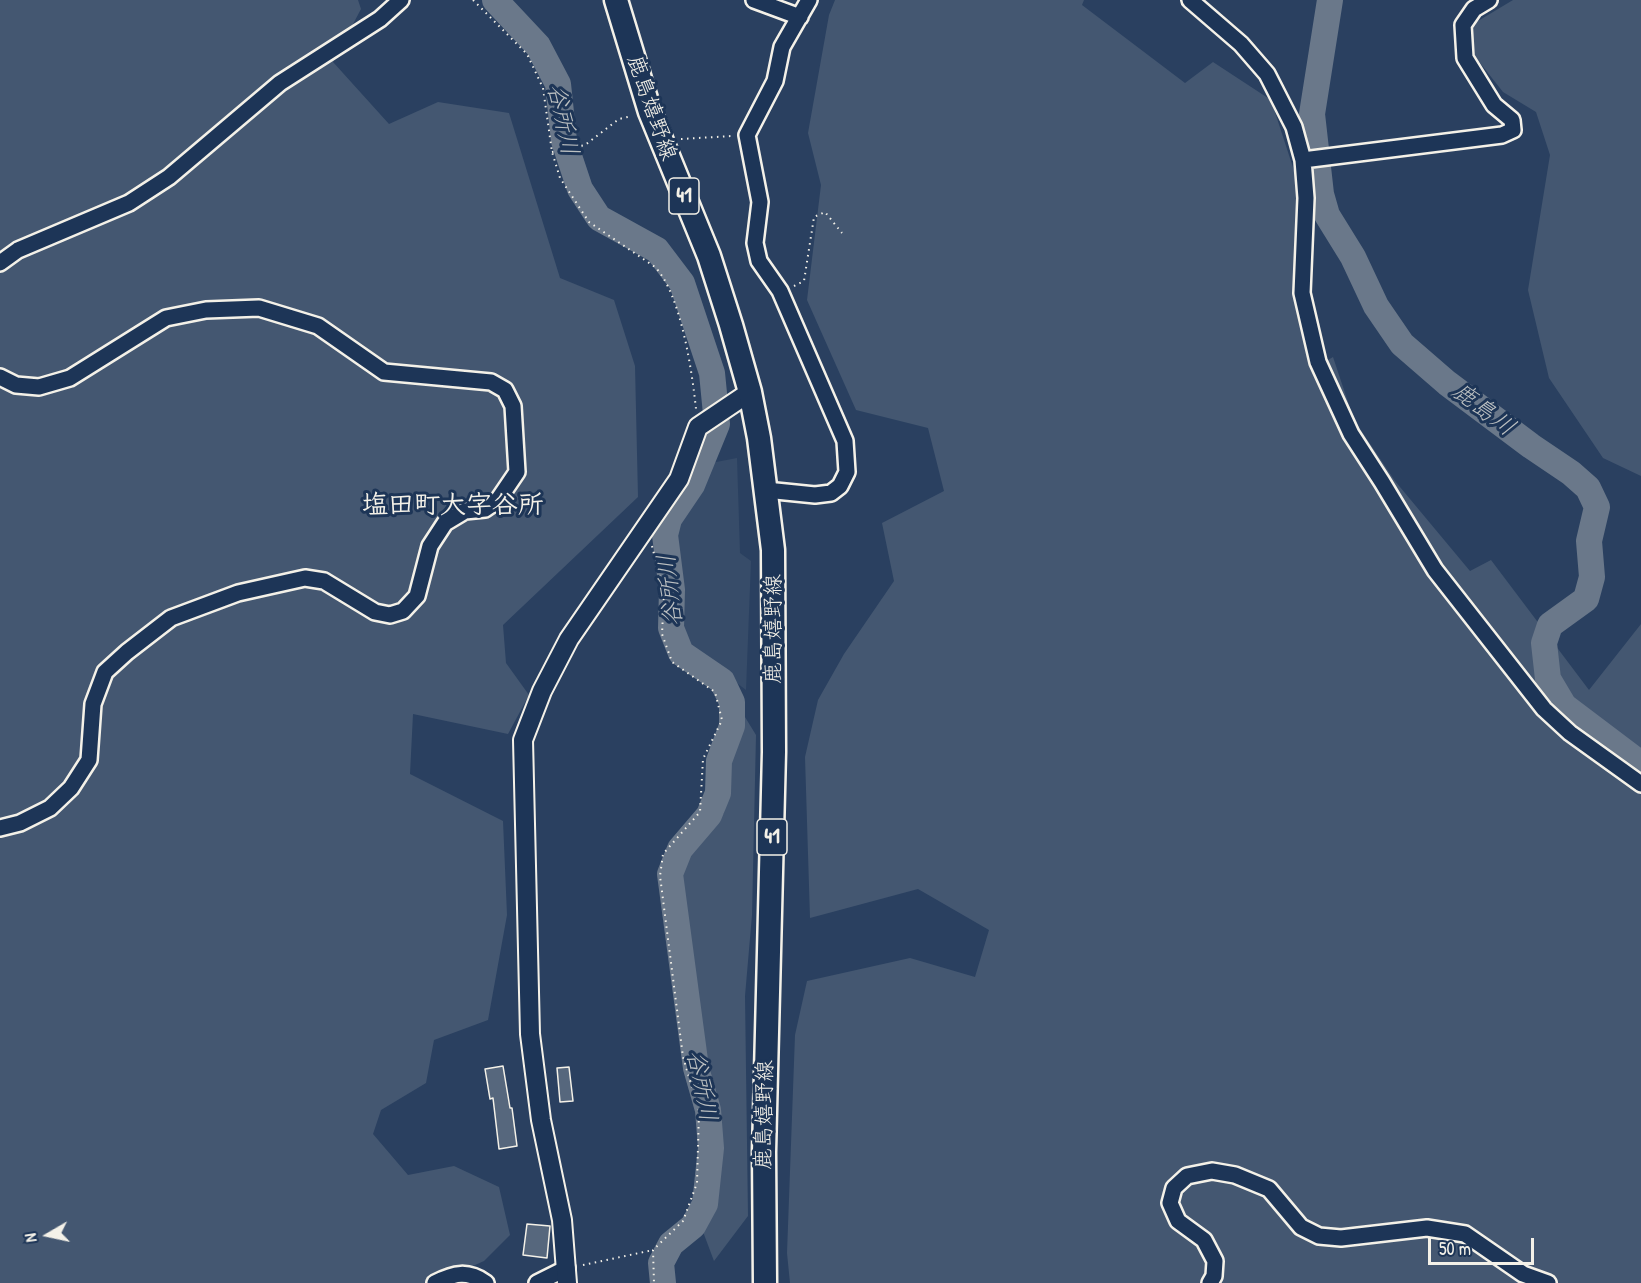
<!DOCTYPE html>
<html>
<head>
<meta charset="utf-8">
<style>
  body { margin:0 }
  #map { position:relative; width:1641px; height:1283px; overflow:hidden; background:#2a4060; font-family:"Patrick Hand",sans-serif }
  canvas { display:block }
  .north { position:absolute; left:18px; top:1205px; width:60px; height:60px; -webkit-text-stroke:4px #1d3557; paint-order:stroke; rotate:261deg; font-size:16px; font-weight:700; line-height:24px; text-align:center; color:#f4f1e8 }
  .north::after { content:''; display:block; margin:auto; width:21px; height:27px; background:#f4f1e8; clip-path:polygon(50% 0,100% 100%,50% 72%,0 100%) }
  .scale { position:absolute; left:1428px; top:1238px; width:106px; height:27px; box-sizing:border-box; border:3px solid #f4f1e8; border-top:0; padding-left:8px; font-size:18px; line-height:21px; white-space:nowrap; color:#f4f1e8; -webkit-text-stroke:4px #1d3557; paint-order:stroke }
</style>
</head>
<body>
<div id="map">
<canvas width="1641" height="1283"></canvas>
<div class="north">N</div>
<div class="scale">50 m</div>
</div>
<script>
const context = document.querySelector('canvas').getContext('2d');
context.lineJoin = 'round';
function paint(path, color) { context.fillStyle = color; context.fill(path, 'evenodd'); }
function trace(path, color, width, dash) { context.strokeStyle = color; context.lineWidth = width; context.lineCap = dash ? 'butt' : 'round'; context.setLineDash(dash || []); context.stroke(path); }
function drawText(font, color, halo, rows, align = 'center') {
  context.font = font + ' "Patrick Hand","Klee One",sans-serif'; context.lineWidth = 6; context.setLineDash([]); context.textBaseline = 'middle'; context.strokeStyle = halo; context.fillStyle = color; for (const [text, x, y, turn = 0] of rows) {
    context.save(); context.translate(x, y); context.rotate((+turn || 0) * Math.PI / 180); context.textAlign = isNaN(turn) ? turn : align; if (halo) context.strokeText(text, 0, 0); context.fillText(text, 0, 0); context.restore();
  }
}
const built = new Path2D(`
  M737,458L740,553L751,561L746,690L691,648L678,626L682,585L671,529L711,463Z`);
const green = new Path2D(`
  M0,0H358L361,9L333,62L389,124L438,102L509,113L560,278L614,300L635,366L638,497L503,625L506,663L529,695L508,734L413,714L410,774L503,821L507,915L488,1020L434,1040L426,1083L381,1110L373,1134L408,1175L454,1166L499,1187L510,1235L484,1261L435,1283H0Z
  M835,0H1084L1082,5L1185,83L1213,62L1271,100L1301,192L1294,276L1313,369L1333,357L1354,420L1395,481L1470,571L1491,560L1589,690L1641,624V1283H790L787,1253L795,1035L807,981L910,958L975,977L989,930L918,889L810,918L805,757L818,700L844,654L894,581L882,523L944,491L928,428L856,410L807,300L821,185L808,133L829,15Z
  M1513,0H1641V476L1603,458L1549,378L1528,290L1550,155L1536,112L1503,92L1473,54V24Z
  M745,717L756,735L752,915L745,996L748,1216L714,1261L702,1229L718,1201L719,1105L698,1046L679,879L688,854L724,813L727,760Z`);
const river = new Path2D(`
  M495,0L538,46L558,84L564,141L580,189L599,218L657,250L682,283L712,373L717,424L692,485L669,519L665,535L672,590L671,628L681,653L722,681L732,702V726L719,761L718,793L709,815L680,849L670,874L696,1068L708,1110L711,1148L705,1204L693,1226L671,1244L661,1263L663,1283
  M1330,0L1312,114L1321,194L1327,215L1353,257L1376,306L1402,344L1447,383L1531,446L1571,473L1588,488L1597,507L1589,541L1592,577L1586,599L1550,625L1544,643L1548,679L1564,706L1641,764`);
const building = new Path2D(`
  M503,1066L510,1108H512L517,1146L499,1149L493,1098L490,1099L485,1069Z
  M569,1067L573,1101L560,1102L557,1068Z
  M527,1224L550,1226L547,1258L523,1255Z`);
const path = new Path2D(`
  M473,0L527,54L543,88L552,152L560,178L589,222L655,267C681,294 692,371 696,409
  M681,139L732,136
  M552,152L585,145L619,119L632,116
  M794,286L804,281L814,217L825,212L842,233
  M652,546L664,594L662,634L672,662L715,692L722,720L703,759L700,812L663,854L660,876L683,1057L699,1111L697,1183L683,1221L653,1250L654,1283
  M583,1265L653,1250`);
const minor = new Path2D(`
  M754,0L800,17
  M1190,0L1241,44L1267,74L1294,127L1303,160L1306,198L1302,293L1318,362L1351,434L1382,482L1435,570L1544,709L1570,733L1641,784
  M1303,160L1502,135L1513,130L1512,120L1494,105L1465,58L1463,25L1474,9L1489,0
  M0,263L18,250L129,203L169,177L280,83L380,19L401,0
  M0,377L16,385L39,387L70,378L166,318L206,310L259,308L318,326L384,372L491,382L505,390L513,406L517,472L498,500L485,509L465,511L445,523L430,546L417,596L403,611L390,615L375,612L324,581L305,578L238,593L171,618L127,652L105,672L93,704L89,760L71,788L50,808L20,823L0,828
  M766,490L815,495L831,493L840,486L847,472L845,441L780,291L759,261L755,243L760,202L747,135L775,81L782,47L809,0
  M435,1283C454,1273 468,1270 486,1283
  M537,1283L567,1268
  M1210,1283L1214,1276L1215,1261L1204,1240L1178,1221L1170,1203L1174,1188L1187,1176L1212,1171L1235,1175L1269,1189L1301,1227L1319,1236L1341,1238L1427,1228L1465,1234L1523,1274L1548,1283`);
const tertiary = new Path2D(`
  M567,1283L562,1220L541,1120L530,1034L523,740L542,691L569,639L679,479L698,427L750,392`);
const primary = new Path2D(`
  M616,0L650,112L709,256L731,325L750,392L759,438L773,550L774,752L764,1152L765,1283`);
const shields = [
  [684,196,30],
  [772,837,30]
];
const shieldNames = [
  ["41",684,196],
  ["41",772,837]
];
const streetNames = [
  ["鹿島嬉野線",651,108,71],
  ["鹿島嬉野線",774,629,-90],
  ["鹿島嬉野線",765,1115,-89]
];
const waterNames = [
  ["谷所川",562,120,78],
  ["鹿島川",1483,410,37],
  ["谷所川",671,590,-96],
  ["谷所川",701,1086,79]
];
const quarterNames = [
  ["塩田町大字谷所",453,506]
];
paint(built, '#374c69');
paint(green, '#445771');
trace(river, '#6a788a', 26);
paint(building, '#56677d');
trace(building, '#f4f1e8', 1.5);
trace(minor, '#f4f1e8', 20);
trace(tertiary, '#f4f1e8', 22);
trace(primary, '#f4f1e8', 27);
trace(path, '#f4f1e8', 2, [1.5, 4.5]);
trace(minor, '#1d3557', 15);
trace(tertiary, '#1d3557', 18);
trace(primary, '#1d3557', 22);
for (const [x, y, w] of shields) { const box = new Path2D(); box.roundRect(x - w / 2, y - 18, w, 36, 4.5); context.fillStyle = '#1d3557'; context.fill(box); trace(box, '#f4f1e8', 1.5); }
drawText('bold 21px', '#f4f1e8', null, shieldNames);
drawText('22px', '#f4f1e8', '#1d3557', streetNames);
drawText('italic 24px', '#bdc1c2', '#1d3557', waterNames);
drawText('bold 26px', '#f4f1e8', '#1d3557', quarterNames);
</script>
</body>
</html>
